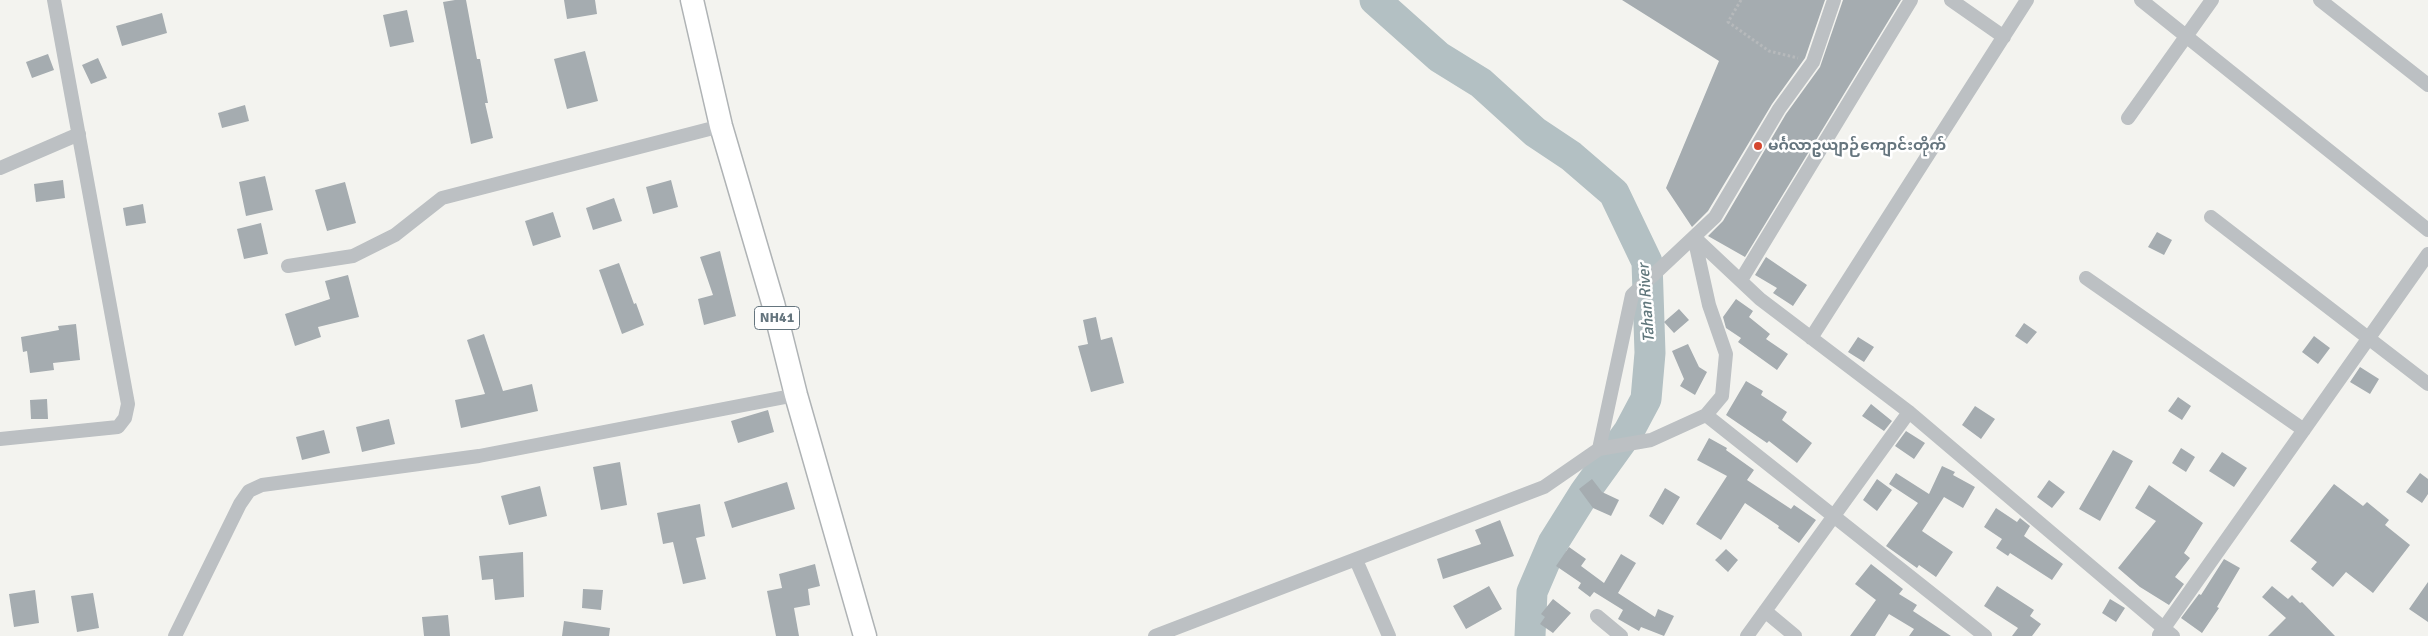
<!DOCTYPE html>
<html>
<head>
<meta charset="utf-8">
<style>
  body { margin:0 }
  canvas { display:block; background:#f3f3ef }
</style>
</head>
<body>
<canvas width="2428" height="636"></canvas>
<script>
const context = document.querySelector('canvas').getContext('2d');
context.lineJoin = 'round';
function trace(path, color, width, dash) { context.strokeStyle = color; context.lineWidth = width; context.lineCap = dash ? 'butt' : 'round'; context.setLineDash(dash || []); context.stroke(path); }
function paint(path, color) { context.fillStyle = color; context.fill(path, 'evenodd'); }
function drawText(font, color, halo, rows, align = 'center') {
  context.font = font + ' Signika,"Noto Sans Myanmar",sans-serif'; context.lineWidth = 5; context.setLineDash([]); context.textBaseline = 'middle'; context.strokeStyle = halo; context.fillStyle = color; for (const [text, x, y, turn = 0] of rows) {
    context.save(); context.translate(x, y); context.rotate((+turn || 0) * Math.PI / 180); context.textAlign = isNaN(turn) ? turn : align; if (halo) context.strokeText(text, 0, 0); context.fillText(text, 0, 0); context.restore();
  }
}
const river = new Path2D(`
  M1375,0L1439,57L1481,83L1535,132L1571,156L1614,193L1647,262L1650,353L1646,399L1629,431L1585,492L1553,543L1532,592L1530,636`);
const building = new Path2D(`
  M455,0H466L477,59H480L488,103H485L493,138L471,144L443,2Z
  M564,0H595L597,14L567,19Z
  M1622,0H1825L1805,58L1772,104L1708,211L1692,227L1666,188L1719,61Z
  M1843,0H1901L1745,257L1708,236L1723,221L1786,114L1820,67Z
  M407,10L414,42L390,47L383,15Z
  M162,13L167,33L122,46L116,26Z
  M585,51L598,101L567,109L554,59Z
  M48,54L54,70L32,78L26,62Z
  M98,58L107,78L91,84L82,65Z
  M245,105L249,121L222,128L218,113Z
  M265,176L273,210L246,216L239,182Z
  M63,180L65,198L36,202L34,184Z
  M671,180L678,207L653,214L646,187Z
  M345,182L356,223L327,231L315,190Z
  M614,198L622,221L593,230L586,208Z
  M143,204L146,223L126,226L123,208Z
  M553,212L561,237L533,246L525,221Z
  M261,223L268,254L244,259L237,229Z
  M2157,232L2172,240L2164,255L2148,247Z
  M720,251L736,316L704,325L698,299L713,295L700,257Z
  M1766,257L1807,285L1793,306L1773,293L1777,288L1755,275Z
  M619,263L634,304L636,303L644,325L622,334L599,270Z
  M348,275L359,317L318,327L321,337L295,346L285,314L330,299L325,281Z
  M1736,299L1753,311L1749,317L1770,334L1766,339L1788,354L1777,370L1738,342L1741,338L1726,328L1723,317Z
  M1679,309L1689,320L1674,333L1664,322Z
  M1096,317L1101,340L1112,337L1124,383L1091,392L1078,346L1088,344L1083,320Z
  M2024,323L2037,332L2027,344L2015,336Z
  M76,324L80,360L53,363L54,370L30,373L27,351L23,352L21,337L59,330L58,326Z
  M484,334L503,391L532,384L538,411L461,428L455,400L485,394L467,340Z
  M2314,336L2330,348L2318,364L2302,352Z
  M1858,337L1874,347L1864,362L1848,352Z
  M1688,344L1699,367L1707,372L1695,395L1680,386L1684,379L1672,351Z
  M2360,367L2379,379L2370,394L2350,382Z
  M1746,381L1763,391L1761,395L1787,412L1782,420L1812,443L1797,463L1769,441L1767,443L1726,415Z
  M2178,397L2191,406L2182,420L2168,411Z
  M47,399L48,419H31L30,400Z
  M1871,404L1892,421L1884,431L1862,416Z
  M1975,406L1995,419L1981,439L1962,425Z
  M768,410L774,432L738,443L731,421Z
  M389,419L395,444L362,452L356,427Z
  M324,430L330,453L302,460L296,437Z
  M1906,431L1925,443L1914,459L1895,446Z
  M1709,438L1727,448L1726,450L1754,470L1747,480L1791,509L1794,505L1816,520L1799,543L1778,528L1779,526L1745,503L1721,540L1696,524L1727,476L1697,460Z
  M2181,448L2195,457L2186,472L2172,463Z
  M2113,450L2133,461L2100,521L2079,509Z
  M2222,452L2247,468L2234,487L2209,471Z
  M620,462L627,505L601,510L593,467Z
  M1942,466L1955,472L1953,475L1975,487L1963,508L1944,497L1922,531L1953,552L1936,577L1919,565L1917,568L1886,546L1918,503L1889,484L1896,473L1929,494Z
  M2420,473L2428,479V494L2422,503L2406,492Z
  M1592,479L1602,492L1619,500L1611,516L1593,508L1579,489Z
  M1877,479L1892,490L1877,511L1863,500Z
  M2049,480L2065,492L2052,508L2037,497Z
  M787,482L795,509L732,528L724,502Z
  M2334,484L2363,506L2367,502L2389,520L2385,525L2410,545L2373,593L2346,572L2333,587L2311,569L2317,562L2290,541Z
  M2149,485L2203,523L2184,553L2190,558L2175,577L2184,584L2169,605L2140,587L2118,568L2156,521L2135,508Z
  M540,486L547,516L509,525L501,496Z
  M1665,488L1680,497L1663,525L1649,516Z
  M700,504L705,536L696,538L706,579L683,584L673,542L663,544L657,513Z
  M1996,508L2017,522L2020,518L2030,526L2024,536L2063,564L2052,580L2010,553L2008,556L1996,548L2002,539L1984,527Z
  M1500,520L1514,556L1443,579L1437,559L1481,544L1475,530Z
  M1569,547L1586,559L1581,566L1604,583L1621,554L1636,563L1618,593L1655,617L1658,609L1674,616L1664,636L1641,627L1639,631L1618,619L1623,610L1594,592L1590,597L1578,588L1581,583L1556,566Z
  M1726,549L1738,560L1728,572L1715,560Z
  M523,552L524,597L495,600L493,579L482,580L479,556Z
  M2224,559L2240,568L2217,607L2219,608L2202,633L2181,618L2199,594L2201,595Z
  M815,564L820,586L808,589L810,605L794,608L799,636H776L767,591L782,588L779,574Z
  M1871,564L1903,589L1899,594L1917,605L1913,611L1951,636H1909L1914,629L1889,614L1875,636H1850L1876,600L1855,584Z
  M2428,582V622L2409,609Z
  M1489,586L1502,609L1466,629L1453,606Z
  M1997,586L2034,610L2030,616L2041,624L2032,636H2012L2018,628L1984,606Z
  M2272,586L2288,599L2292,595L2300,603L2302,602L2335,636H2268L2286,618L2262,597Z
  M583,589L603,590L601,610L582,608Z
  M35,590L39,623L14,627L9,594Z
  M93,593L99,628L77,632L71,596Z
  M1553,599L1571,613L1553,633L1540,624L1545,617L1541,614Z
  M2110,599L2125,608L2116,622L2102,613Z
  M448,615L450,636H424L422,617Z
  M564,621L610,628L609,636H562Z`);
const path = new Path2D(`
  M1741,0L1728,22L1769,51L1798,58`);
const minor = new Path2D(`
  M1951,0L2004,37
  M2141,0L2428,230
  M2320,0L2428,85
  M2128,118L2212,0
  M0,168L79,134
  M2211,217L2428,384
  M1694,237L1760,299L1909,412L2173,636
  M288,266L353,256L395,235L442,198L721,126
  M2086,278L2304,430
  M1741,280L1911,0
  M1811,338L2027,0
  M1706,415L1985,636
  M0,439L118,427L125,418L128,404L54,0
  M1599,449L1651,440L1706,415L1722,396L1726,354L1709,305L1694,237
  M1356,560L1389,636
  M1765,611L1795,636
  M1597,616L1621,636
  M2159,635L2428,254
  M175,636L240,504L249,491L262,485L479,456L796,395
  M1155,636L1544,487L1599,449L1632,295L1715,217L1779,109L1813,62L1834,0
  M1747,636L1909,412`);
const trunk = new Path2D(`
  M692,0L721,126L773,303L796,395L865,636`);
const markers = [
  [1758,146,5,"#d4472f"]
];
const shields = [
  [777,318,45]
];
const shieldNames = [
  ["NH41",777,318]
];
const poiNames = [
  ["မင်္ဂလာဥယျာဉ်ကျောင်းတိုက်",1768,146]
];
const waterNames = [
  ["Tahan River",1647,303,-94]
];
trace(river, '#b3c0c3', 31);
paint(building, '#a5acb0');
trace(trunk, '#afb3b5', 25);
trace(path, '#b6b9bb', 3, [2.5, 2.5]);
trace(minor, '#bcc0c3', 14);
trace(trunk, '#fff', 22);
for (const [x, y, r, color] of markers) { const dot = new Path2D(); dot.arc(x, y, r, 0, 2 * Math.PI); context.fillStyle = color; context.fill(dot); trace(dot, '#fff', 2); }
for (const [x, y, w] of shields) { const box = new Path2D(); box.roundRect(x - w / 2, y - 11.5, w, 23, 4); context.fillStyle = '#fff'; context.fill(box); trace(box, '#65757e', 1); }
drawText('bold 14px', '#65757e', null, shieldNames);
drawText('bold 15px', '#65757e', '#fff', poiNames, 'left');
drawText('italic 16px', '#60777c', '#fff', waterNames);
</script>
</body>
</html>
